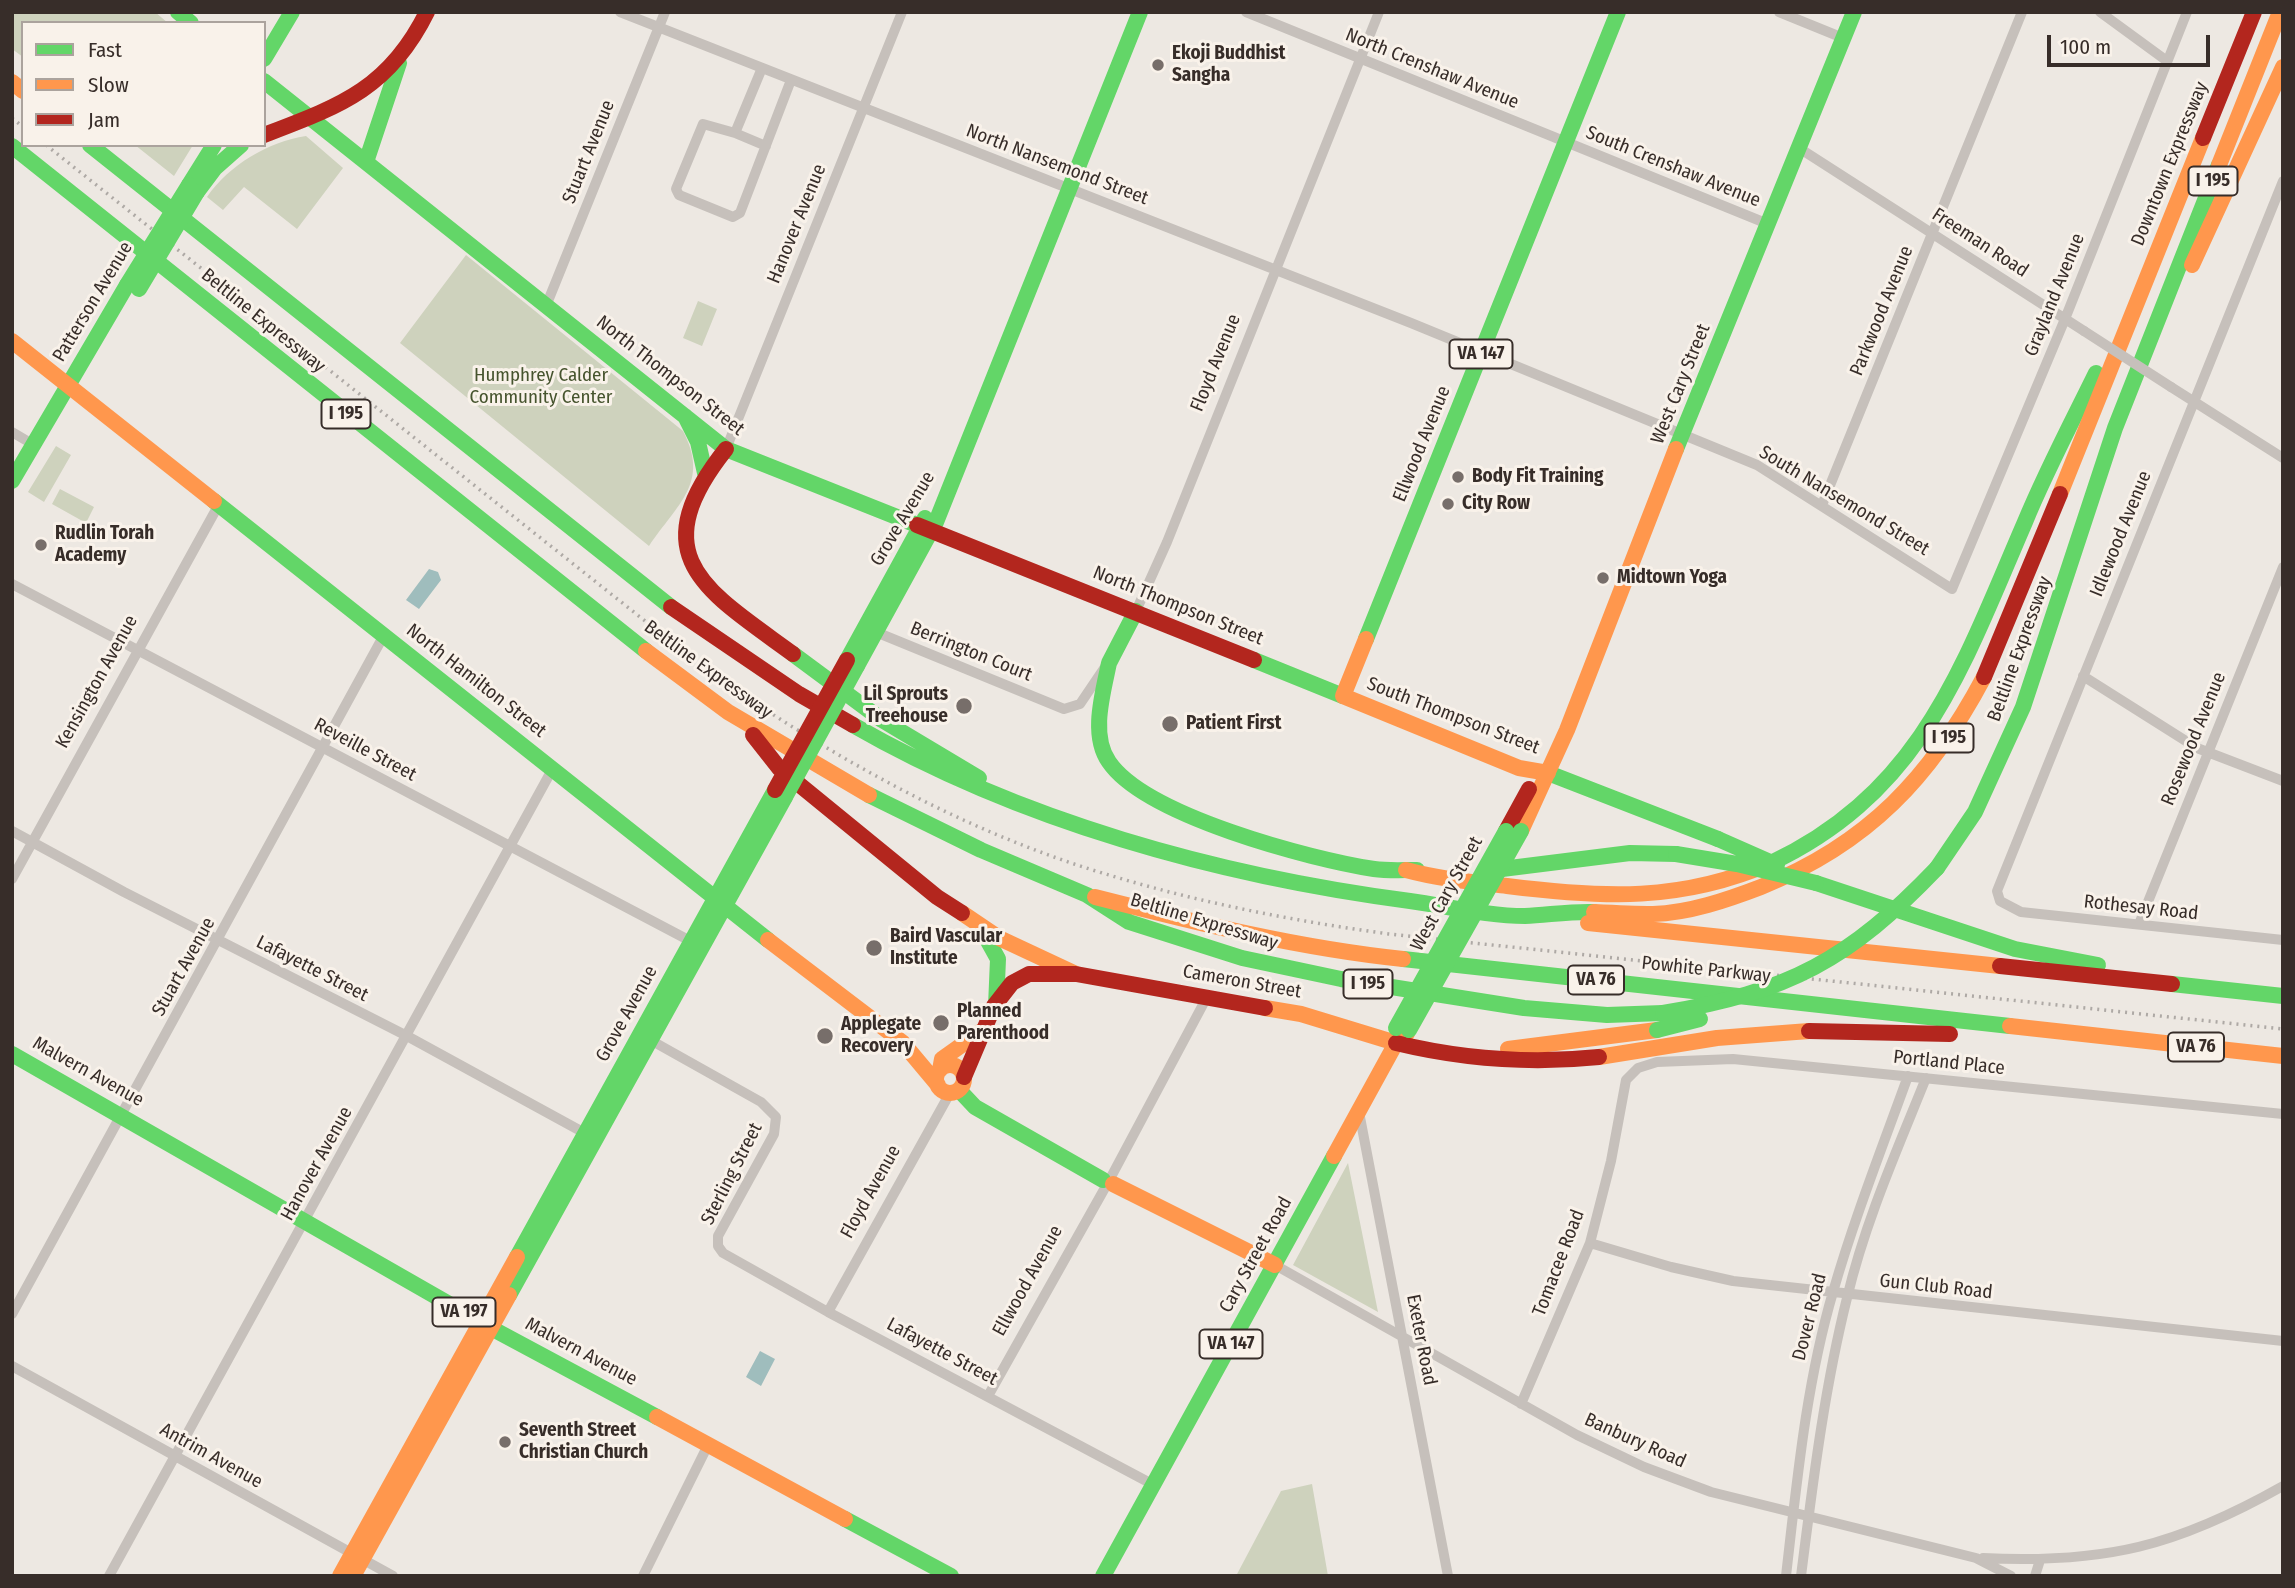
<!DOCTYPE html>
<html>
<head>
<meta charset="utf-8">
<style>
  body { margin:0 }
  #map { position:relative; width:2295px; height:1588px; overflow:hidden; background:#ede8e2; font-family:"Fira Sans Condensed",sans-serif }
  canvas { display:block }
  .frame { position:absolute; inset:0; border:14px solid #372d29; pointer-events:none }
  .legend { position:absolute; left:21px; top:21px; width:245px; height:126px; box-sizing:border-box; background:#f9f2ea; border:2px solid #aba39d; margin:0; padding:9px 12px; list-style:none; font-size:21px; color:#372d29 }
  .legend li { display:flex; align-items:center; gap:14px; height:35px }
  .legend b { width:35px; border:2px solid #aba39d }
  .scale { position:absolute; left:2047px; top:35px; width:163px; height:32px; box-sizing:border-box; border:4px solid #372d29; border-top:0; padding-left:9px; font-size:21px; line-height:24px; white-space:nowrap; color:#372d29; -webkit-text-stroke:5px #f9f2ea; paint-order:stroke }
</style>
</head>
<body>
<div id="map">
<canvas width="2295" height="1588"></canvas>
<div class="frame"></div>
<ul class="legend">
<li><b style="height:9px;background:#63d668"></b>Fast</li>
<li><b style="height:9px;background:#ff974d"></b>Slow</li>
<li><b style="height:9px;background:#b3261e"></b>Jam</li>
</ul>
<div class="scale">100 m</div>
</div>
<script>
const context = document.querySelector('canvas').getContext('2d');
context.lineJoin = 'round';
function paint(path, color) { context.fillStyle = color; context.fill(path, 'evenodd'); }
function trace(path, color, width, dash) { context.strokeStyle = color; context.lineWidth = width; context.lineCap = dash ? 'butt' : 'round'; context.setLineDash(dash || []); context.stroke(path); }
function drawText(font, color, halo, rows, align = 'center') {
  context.font = font + ' "Fira Sans Condensed",sans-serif'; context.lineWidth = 6; context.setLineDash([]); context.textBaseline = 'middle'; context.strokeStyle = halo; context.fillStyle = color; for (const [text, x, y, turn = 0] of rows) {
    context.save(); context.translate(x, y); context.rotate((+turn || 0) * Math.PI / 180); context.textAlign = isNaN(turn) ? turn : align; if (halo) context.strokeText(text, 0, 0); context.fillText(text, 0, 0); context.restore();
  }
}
const green = new Path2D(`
  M12,12H155L168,23H23V57L12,49Z
  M306,136L343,168L297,229L244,187L223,210L207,197C229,165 268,142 306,136Z
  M135,145H193L174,176Z
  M466,255L683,431C710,483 678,503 649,546L400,343Z
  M698,301L717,309L702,346L683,338Z
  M56,446L71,455L44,502L28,492Z
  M60,489L94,507L86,523L52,504Z
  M1348,1163L1378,1312L1293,1265Z
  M1312,1484L1328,1576H1236L1281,1491Z`);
const water = new Path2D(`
  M429,569L438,572L441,580L419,609L406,600Z
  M760,1351L775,1359L761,1386L746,1377Z`);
const street = new Path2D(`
  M620,12L1411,323L1757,465L1952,589L2065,319L2187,12
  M1246,12L1768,224
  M1779,12L1843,38
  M2100,12L2167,61
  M762,68L735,133L703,124L676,189L679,195L733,217L740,213L791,80
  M735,133L766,146
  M1799,148L2084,331
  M2283,181L1997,891L2000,901L2021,912L2283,940
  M546,306L665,12
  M2171,387L2283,458
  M12,432L34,445
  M726,449L902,12
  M1822,505L2022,12
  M12,584L696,944
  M1136,611L1167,542L1379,12
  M871,630L1064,709L1080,704L1105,667
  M2083,676L2197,748L2283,781
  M12,831L124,892L407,1036L590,1136
  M12,879L218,506
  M2139,924L2283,567
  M645,1037L761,1102L776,1117L774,1134L718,1236V1246L723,1253L828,1312L1152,1484
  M1359,1112L1448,1576
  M1111,1177L1207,997
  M1590,1243L1671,1267L1733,1281L2283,1341
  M1275,1265L1577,1435L1644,1467L1711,1492L1976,1558L2011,1576
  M828,1312L950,1093
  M12,1314L384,635
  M12,1366L393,1576
  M988,1396L1106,1186
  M1521,1404L1590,1243L1611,1161L1626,1080L1638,1068L1657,1062L1733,1059L2283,1114
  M1983,1558C2105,1564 2177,1546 2283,1486
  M109,1576L553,768
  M643,1576L708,1445
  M1786,1576C1797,1481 1806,1384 1833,1292C1854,1219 1882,1148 1908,1076
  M1801,1576C1813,1482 1824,1390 1847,1298C1865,1222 1897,1150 1926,1078
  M2035,1576L2040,1560`);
const fast = new Path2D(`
  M178,12L191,23
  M264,59L292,12
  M264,81L726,449L917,525
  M90,145L671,607
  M12,146L646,651
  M366,162L399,63
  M189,185L214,145
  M197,192L215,168L241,145
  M685,416L698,442L705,473
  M1676,449L1854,12
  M12,481L127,285
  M214,501L768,940
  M1366,639L1618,12
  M793,654L882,720L979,778
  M847,660L925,518
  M1254,660L1343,696
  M1109,663L1136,611
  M1109,663C1103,693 1090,735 1109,762C1146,816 1310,859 1374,869C1388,871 1403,870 1417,870
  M857,666L936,522L1140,12
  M853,725C1020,821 1219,876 1410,901C1447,906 1488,916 1525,916C1548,915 1571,911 1594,912
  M1548,773L1718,839
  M869,795L981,850L1087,895L1129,922L1242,958L1341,979L1524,1008L1607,1015L1663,1013
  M1771,863C1923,791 1963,665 2025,522C2046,471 2072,422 2096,373
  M1937,868L1975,812L2023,707L2115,428L2219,165
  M1486,871L1630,853L1676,854
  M1816,883L2015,949L2098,965
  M983,932L998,959L996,1006
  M1403,959L2010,1026
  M2172,984L2283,996
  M12,1054L491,1328L657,1417
  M959,1090L975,1107L1103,1180
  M517,1257L775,790
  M509,1295L785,797
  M845,1519L951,1576
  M1103,1576L1334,1156`);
const slow = new Path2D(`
  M12,82L23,91
  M2219,165L2280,12
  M2192,265L2283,67
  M12,341L214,501
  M2060,494L2203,138
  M1366,639L1343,696L1519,768L1548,773
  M646,651L728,712L869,795
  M1521,831L1567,730L1676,449
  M1406,870C1439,879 1473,882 1507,886C1603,898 1681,902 1771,863
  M1095,897C1197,923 1298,948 1403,959
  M1594,912C1613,913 1633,914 1653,914C1689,913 1727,900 1761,887C1868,844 1931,777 1984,677
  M962,913L999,938L1076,974
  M1588,923L2000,966
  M768,940L902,1042L938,1085
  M1265,1008L1301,1014L1396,1043
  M2010,1026L2283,1056
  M1508,1049L1657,1030
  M1599,1057L1717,1038L1809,1031
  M936 1079a14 14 0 1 1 28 0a14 14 0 1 1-28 0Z
  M940,1070L942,1059L980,1032
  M1334,1156L1396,1043L1407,1033
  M1113,1184L1275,1265
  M657,1417L845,1519
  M340,1576L517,1257
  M353,1576L509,1295`);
const jam = new Path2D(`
  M264,135C340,106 389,89 427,12
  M2203,138L2254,12
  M726,449C640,557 707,591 793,654
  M917,525L1254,660
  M671,607L799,694L853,725
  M1984,677L2060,494
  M753,735L779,768L937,897L962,913
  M1506,831L1529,789
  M2000,966L2172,984
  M1809,1031L1950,1034
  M1396,1043C1462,1059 1531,1064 1599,1057
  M964,1077L994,1006L1012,983L1029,974H1076L1265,1008`);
const rail = new Path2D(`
  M12,118L23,127
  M46,145L708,671C832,757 964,832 1109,875C1201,903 1294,921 1389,934L2283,1029`);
const streetBridge = new Path2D(`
  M2084,331L2171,387`);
const fastBridge = new Path2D(`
  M127,285L189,185
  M139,289L197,192
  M785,797L857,666
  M1718,839L1777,865
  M1676,854L1737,864L1816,883
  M1663,1013C1789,992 1849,960 1937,868
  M1396,1028L1506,831
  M1409,1030L1521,831
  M1657,1030L1700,1019`);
const jamBridge = new Path2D(`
  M775,790L847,660`);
const markers = [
  [1158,65,7,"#776e6a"],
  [1458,477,7,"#776e6a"],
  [1448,504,7,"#776e6a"],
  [41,545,7,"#776e6a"],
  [1603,578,7,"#776e6a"],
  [964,706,9,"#776e6a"],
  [1170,724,9,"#776e6a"],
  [874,948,9,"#776e6a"],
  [941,1023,9,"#776e6a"],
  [825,1036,9,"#776e6a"],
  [505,1442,7,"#776e6a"]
];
const shields = [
  [2213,181,49],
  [1481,354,63],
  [346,414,49],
  [1949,738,49],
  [1596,980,56],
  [1368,984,49],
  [2196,1047,56],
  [464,1312,63],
  [1231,1344,63]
];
const shieldNames = [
  ["I 195",2213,181],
  ["VA 147",1481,354],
  ["I 195",346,414],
  ["I 195",1949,738],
  ["VA 76",1596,980],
  ["I 195",1368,984],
  ["VA 76",2196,1047],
  ["VA 197",464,1312],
  ["VA 147",1231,1344]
];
const poiNames = [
  ["Ekoji Buddhist",1172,54],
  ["Sangha",1172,76],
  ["Body Fit Training",1472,477],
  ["City Row",1462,504],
  ["Rudlin Torah",55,534],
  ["Academy",55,556],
  ["Midtown Yoga",1617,578],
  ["Lil Sprouts",948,695,"right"],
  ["Treehouse",948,717,"right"],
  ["Patient First",1186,724],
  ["Baird Vascular",890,937],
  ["Institute",890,959],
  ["Planned",957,1012],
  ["Parenthood",957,1034],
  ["Applegate",841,1025],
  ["Recovery",841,1047],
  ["Seventh Street",519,1431],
  ["Christian Church",519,1453]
];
const streetNames = [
  ["North Crenshaw Avenue",1432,69,22],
  ["Stuart Avenue",589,152,-68],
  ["Downtown Expressway",2170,164,-68],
  ["North Nansemond Street",1057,165,21],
  ["South Crenshaw Avenue",1673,167,22],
  ["Hanover Avenue",797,224,-68],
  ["Freeman Road",1980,243,33],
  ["Grayland Avenue",2055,295,-68],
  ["Patterson Avenue",93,302,-59],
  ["Parkwood Avenue",1882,311,-68],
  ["Beltline Expressway",263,321,39],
  ["Floyd Avenue",1216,363,-68],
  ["North Thompson Street",670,376,38],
  ["West Cary Street",1681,384,-68],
  ["Ellwood Avenue",1422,444,-68],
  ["South Nansemond Street",1844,501,31],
  ["Grove Avenue",903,519,-59],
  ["Idlewood Avenue",2121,534,-68],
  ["North Thompson Street",1178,606,22],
  ["Beltline Expressway",2020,649,-70],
  ["Berrington Court",971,652,22],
  ["Beltline Expressway",708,670,36],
  ["North Hamilton Street",476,681,38],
  ["Kensington Avenue",97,682,-61],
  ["South Thompson Street",1453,716,21],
  ["Rosewood Avenue",2194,739,-68],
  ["Reveille Street",365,750,28],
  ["West Cary Street",1447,894,-61],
  ["Rothesay Road",2141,908,6],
  ["Beltline Expressway",1204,922,17],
  ["Stuart Avenue",184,967,-61],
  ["Lafayette Street",312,969,27],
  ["Powhite Parkway",1706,970,6],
  ["Cameron Street",1242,982,10],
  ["Grove Avenue",627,1014,-61],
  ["Portland Place",1949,1063,6],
  ["Malvern Avenue",88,1072,29],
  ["Hanover Avenue",317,1164,-61],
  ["Sterling Street",732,1174,-63],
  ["Floyd Avenue",871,1192,-61],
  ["Cary Street Road",1256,1255,-61],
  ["Tomacee Road",1559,1263,-69],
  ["Ellwood Avenue",1028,1281,-61],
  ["Gun Club Road",1936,1287,6],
  ["Dover Road",1810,1317,-76],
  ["Exeter Road",1421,1340,79],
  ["Malvern Avenue",581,1352,28],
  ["Lafayette Street",942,1352,28],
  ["Banbury Road",1635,1441,24],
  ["Antrim Avenue",211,1456,29]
];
const parkNames = [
  ["Humphrey Calder",541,376],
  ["Community Center",541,398]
];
paint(green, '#ced2bd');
paint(water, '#9fbdbd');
trace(street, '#c6c0bb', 10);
trace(fast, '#63d668', 16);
trace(slow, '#ff974d', 16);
trace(jam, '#b3261e', 16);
trace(rail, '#aea9a5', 3.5, [2, 5]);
trace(streetBridge, '#c6c0bb', 10);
trace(fastBridge, '#63d668', 16);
trace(jamBridge, '#b3261e', 16);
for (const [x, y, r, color] of markers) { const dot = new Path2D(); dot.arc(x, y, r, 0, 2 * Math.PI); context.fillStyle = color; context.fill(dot); trace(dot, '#f9f2ea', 2.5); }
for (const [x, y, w] of shields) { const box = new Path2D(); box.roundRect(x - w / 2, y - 14.5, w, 29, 5); context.fillStyle = '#f9f2ea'; context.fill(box); trace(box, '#372d29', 2); }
drawText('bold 18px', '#372d29', null, shieldNames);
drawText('bold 19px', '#372d29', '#f9f2ea', poiNames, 'left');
drawText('19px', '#372d29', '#f9f2ea', streetNames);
drawText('19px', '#46542e', '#f9f2ea', parkNames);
</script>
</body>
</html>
